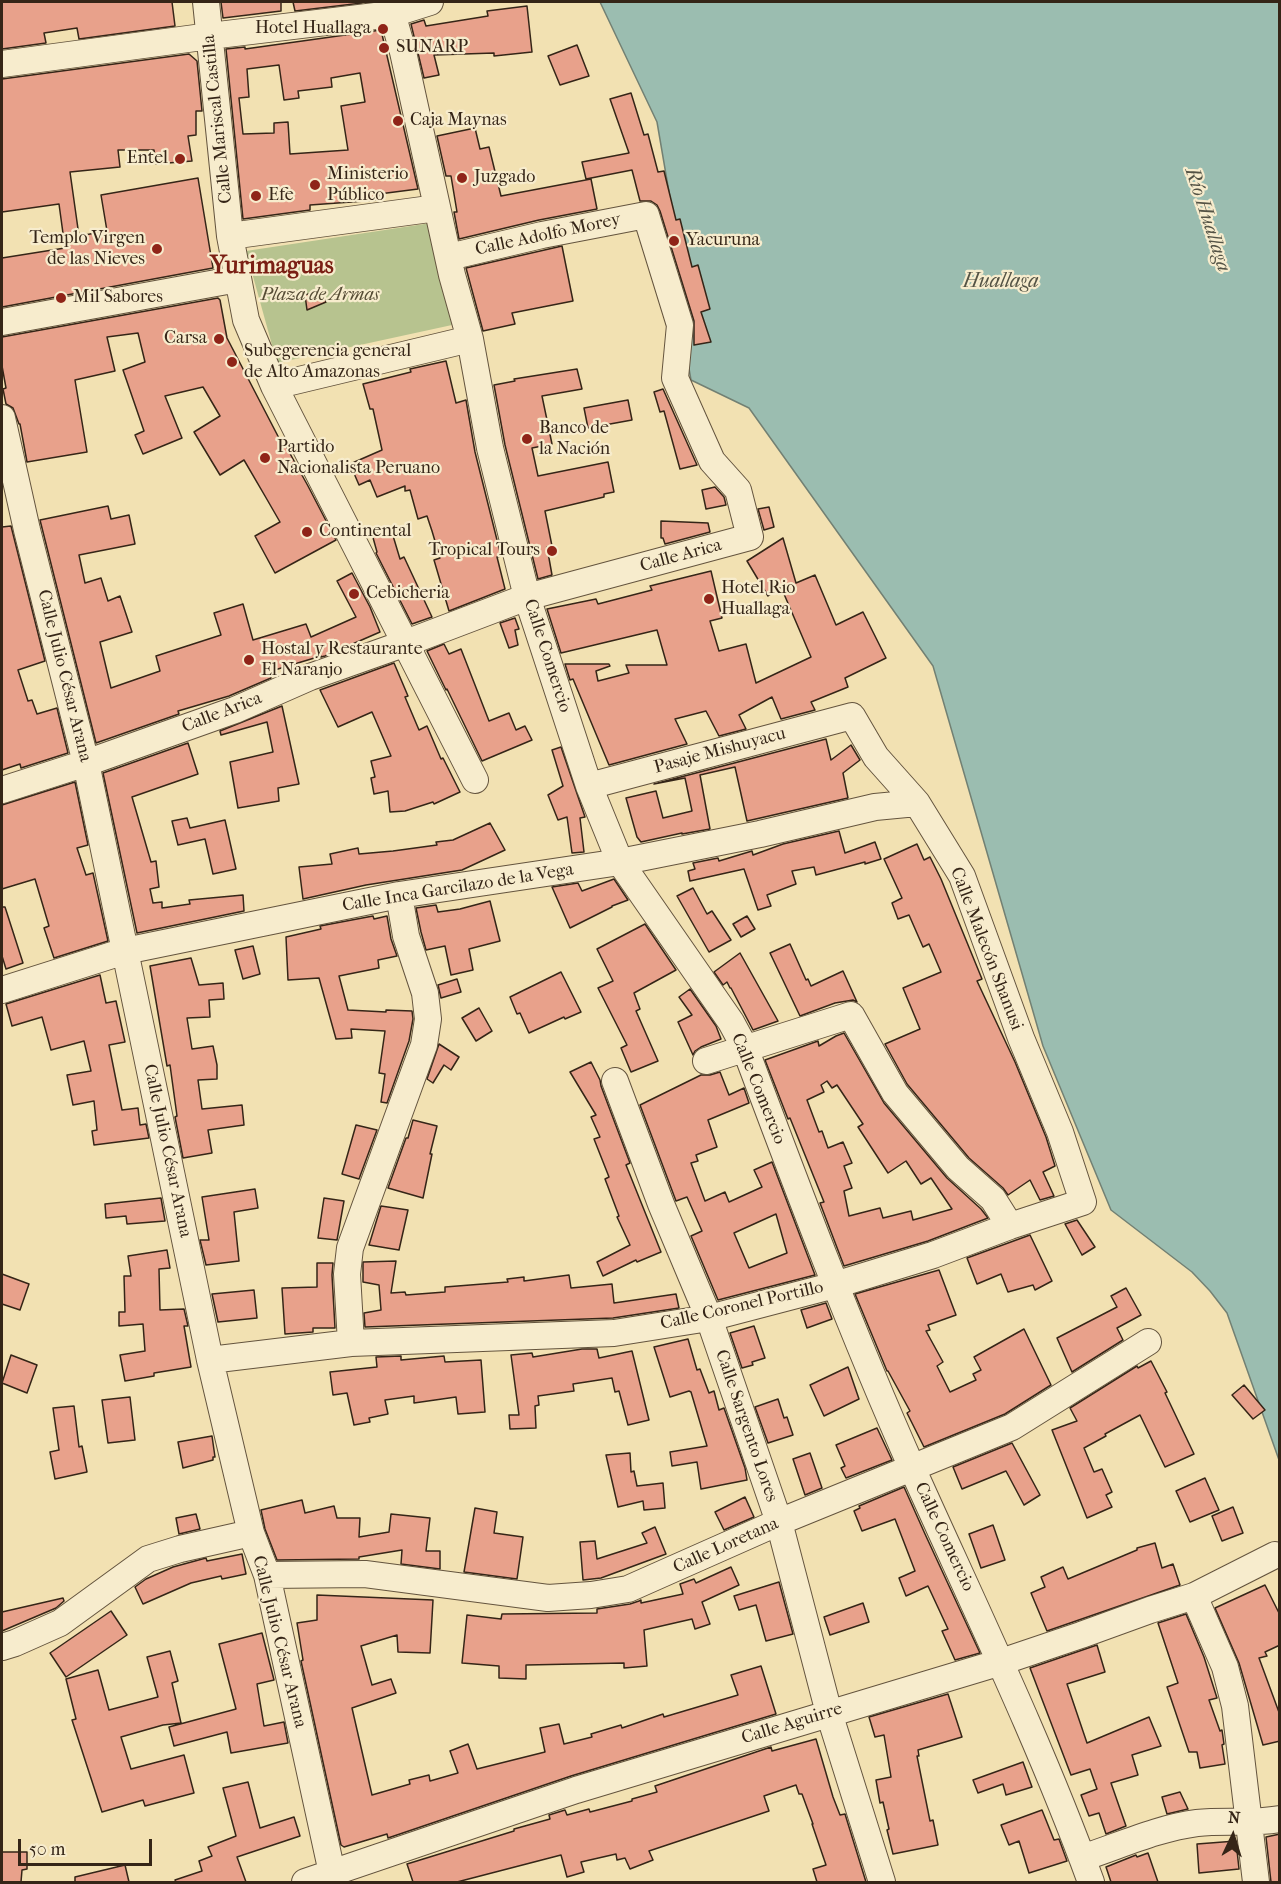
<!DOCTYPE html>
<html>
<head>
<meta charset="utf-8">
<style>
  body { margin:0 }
  #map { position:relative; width:1281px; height:1884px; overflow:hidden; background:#f2e1b2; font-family:"IM FELL French Canon",serif }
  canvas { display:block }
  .frame { position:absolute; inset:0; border:3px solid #352517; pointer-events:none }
  .north { position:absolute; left:1203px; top:1806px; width:60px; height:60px; -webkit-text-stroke:4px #f7eccd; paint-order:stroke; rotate:4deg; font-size:16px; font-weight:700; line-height:24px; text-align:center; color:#352517 }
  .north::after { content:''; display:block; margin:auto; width:21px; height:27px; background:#352517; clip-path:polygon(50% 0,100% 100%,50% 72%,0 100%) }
  .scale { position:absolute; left:18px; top:1839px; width:134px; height:27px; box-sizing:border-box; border:3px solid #352517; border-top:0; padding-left:8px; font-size:18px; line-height:21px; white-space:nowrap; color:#352517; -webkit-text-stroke:4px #f7eccd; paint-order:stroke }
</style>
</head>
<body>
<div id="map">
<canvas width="1281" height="1884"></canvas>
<div class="frame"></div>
<div class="north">N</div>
<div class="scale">50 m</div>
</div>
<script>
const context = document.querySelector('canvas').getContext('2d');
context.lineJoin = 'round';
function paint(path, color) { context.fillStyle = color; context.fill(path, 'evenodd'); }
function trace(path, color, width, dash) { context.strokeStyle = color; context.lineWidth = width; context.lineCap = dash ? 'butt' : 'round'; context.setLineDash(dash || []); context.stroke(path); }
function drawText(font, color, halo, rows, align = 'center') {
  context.font = font + ' "IM FELL French Canon",serif'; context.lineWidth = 4.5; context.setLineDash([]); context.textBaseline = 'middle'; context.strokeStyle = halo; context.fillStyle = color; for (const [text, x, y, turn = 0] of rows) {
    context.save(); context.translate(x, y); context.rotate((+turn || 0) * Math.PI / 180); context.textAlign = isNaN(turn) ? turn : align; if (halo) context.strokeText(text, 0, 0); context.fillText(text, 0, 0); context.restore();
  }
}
const green = new Path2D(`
  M431,223L452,325L277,363L246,251Z`);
const water = new Path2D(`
  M600,2H1279V1460L1227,1313L1210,1291L1192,1272L1111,1210L1043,1046L933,666L749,408L691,380L677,301L682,268L657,122Z`);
const building = new Path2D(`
  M2,2H172L175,26L79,39L77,28L44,33L46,43L2,49Z
  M221,2H281V11L223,18Z
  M293,2H362V3L295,11Z
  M527,6L532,52L494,56V53L434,55L439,75L424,78L411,24L424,20L426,26L488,16L487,11Z
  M381,30L418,189L379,194V200L310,205V210L243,219L226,49L245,47V49ZM279,65L284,100L299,98L298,91L332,87L331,78L360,73L365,102L341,106L348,150L290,154L288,122L274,123V133L243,134L239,98L249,97L247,69Z
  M577,45L589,76L560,85L548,56Z
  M189,54L197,61L202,111H196V135L188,136L192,161L156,164L154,150H118L120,167L70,172L79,236L107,231L101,195L198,178L213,268L2,307V258L65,248L59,204L2,212V79Z
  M631,93L644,135L648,134L658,172L664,171L676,220L680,219L692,267L698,265L710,309L701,312L711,342L694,345V321L660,211L657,205L651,201H640L632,170L586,179L582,162L629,153L610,99Z
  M475,128L480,149L489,147L501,196L591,179L597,209L539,220L459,239L454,212H457L451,176H446L437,136Z
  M562,246L573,301L512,313L515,324L483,331L466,268Z
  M322,290L326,302L307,310L305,295Z
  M218,298L220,300L227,338L281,442L283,441L308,486L336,540L275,573L255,536L280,522L265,496L244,460L220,475L194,432L220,416L203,387L165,396L182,438L143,454L135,435L144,431L123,370L145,362L138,333L107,337L115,371L75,380L87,452L27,462L20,424H19L13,408L6,404L3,389L6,388L2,366V337Z
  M446,361L456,403L466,400L475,452L501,556L497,557L505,589L449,611L434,560L440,558L432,531L427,516L418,519L410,490L405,491V486L377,497L370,480L359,485L350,464L382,450L373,409H370L363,384L411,372L410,369Z
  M577,369L582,389L542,396L552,444L532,448L538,476L608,462L614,492L604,494V497L545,511L552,546L547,547L552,575L538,579L505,445L494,385L515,381L514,379Z
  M663,389L697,465L680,469L664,411L660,412L654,392Z
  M628,400L632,420L588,428L584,408Z
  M715,487L724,497L726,505L706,509L702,490Z
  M108,506L111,519L129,515L135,544L79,555L85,583L101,578L108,601L120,596L132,632L100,642L111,688L160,671L156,656L221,635L214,613L243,604L253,640L306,624L311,637L356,617L337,581L352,573L370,607L380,632L325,656L321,657V656L268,672L271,678L229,696L178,711L179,714L96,743L40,520Z
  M769,507L774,527L764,530L758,509Z
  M661,521L708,523L710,532L665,544L663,538H661Z
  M11,526L45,661L18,670L28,701L32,700L37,714L57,708L68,753L21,768L20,764L2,770V527Z
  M391,529L400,559L404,557L432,617L412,624L376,553L377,552L372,534Z
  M783,538L796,583L815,575L836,625L863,612L886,658L845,678L848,687L811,702L815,710L781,719L772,697L739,715L746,729L719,736L706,711L675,719L687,744L609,765L573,679L570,680L565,664H609L610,666L596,671L598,681L629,673L626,665H667L657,630L561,653L547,609L596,599L598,604L652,590L650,586L711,571L722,618L710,621L719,651L746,644L756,683L811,657L781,587L768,596L747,561Z
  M515,618L519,629L515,630L518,645L509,648L500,623Z
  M444,644L449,654L461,649L489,721L509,713L516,730L525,726L532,740L482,761L447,689L446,690L427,651Z
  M394,663L408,696L405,697L419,730L427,726L441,759L443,758L460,792L434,804L433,802L405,811L390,812L388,791L374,794L371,778L375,777L371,761L391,756L372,712L338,727L320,690Z
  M282,706L299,784L278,788L279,801L238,808L230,762L273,752L267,722L221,735L220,731Z
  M826,739L831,760L851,745L860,760L843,773L848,798L747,821L735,767L700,775L710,829L682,834V833L641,842L637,837L626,798L656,791L663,818L692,811L685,778L654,784Z
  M188,743L198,774L132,797L151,862L156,861L159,887L150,889L153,903L162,902V908L190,904L189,900L243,895L244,911L137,933L103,773Z
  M561,747L585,817L580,818L584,852L572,853L567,817L558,820L548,795L563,786L552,750Z
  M75,782L88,845L77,848L86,875L93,873L108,941L54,958L44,928L49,926L35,879L2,889V805Z
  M187,818L190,828L225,820L236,869L213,874L205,839L178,845L172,821Z
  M490,823L505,850L462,870L366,885L303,899L299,867L332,864L330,854L358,848L359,854L393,851L437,845L436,842L453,840Z
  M839,831L845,853L875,842L881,859L865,864V862L816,875L814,867L792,871L796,884L767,895L771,906L758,910L744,869L690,881L688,871L695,869L693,863L718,858L719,861L752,851L753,855L783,844Z
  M917,844L924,860L930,857L941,879L982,979L977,981L1015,1062L1046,1137L1055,1166L1043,1172L1054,1196L1040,1200L1030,1180L1008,1195L1003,1188L969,1158L907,1084L885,1044L920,1029L903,988L941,972L929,944L923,947L909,915L898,919L892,903L902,898L884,859Z
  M614,879L628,900L612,906V907L570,928L552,887L578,883L582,891Z
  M693,888L707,914L712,911L731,940L709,952L677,896Z
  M490,901L500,941L469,949L473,970L451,975L445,946L426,950L421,932L416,908L436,905L438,912L460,909Z
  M2,907H5L23,963L6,969L2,956Z
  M373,916L374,919L387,916L391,939L397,956L378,960L379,968L339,976L348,1010L386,1012V1010L412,1011L413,1019L409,1041L387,1103L381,1102L385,1074L379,1073L385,1031L351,1029L352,1038L336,1039L319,978L288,980L286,937L321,929L320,926Z
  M747,916L755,929L741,937L733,924Z
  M645,924L676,970L634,993L640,1009L636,1011L658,1061L631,1072L621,1048L627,1045L598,988L613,981L597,949Z
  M790,944L806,980L808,979L811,986L843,971L857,1002L853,1000L835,1003L800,1016L770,953Z
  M253,946L260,974L243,979L235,950Z
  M740,953L778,1021L753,1030L731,988H730L727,982L723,985L714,972Z
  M191,958L199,985L223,983L224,999L209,1000L210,1017L187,1018L192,1049L213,1046L217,1065V1079L198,1080L202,1109L242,1105L244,1125L208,1130L212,1153L183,1158L175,1117L177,1116L170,1065L167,1066L150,966Z
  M561,972L581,1012L565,1019L564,1017L529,1033L520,1013L517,1014L510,997Z
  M100,975L106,1003L116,1001L125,1042L109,1045L122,1110L138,1108L140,1125L146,1124L149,1138L94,1145L92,1131L97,1130L94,1101L73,1105L67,1075L91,1071L84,1041L51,1050L42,1017L12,1026L6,1004Z
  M457,979L461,992L441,998L438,985Z
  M690,989L716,1026L721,1039L701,1047L695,1051L693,1055L678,1022L692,1015L679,997Z
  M479,1008L492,1031L476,1041L462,1018Z
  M844,1033L884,1103L947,1178L981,1209L988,1218L928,1241L844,1266L820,1203L824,1202L790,1118L788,1119L765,1060L818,1041L819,1046L836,1036ZM827,1081L832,1088L837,1085L863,1124L858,1127L888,1173L906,1161L921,1184L931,1178L952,1209L913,1220L911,1211L883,1218L880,1208L849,1216L844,1191L852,1188L844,1166L852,1163L843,1142L828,1148L822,1131L819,1132L807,1100L824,1092L821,1085Z
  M439,1044L459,1057L451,1070L444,1065L433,1083L427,1079Z
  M591,1062L600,1080L601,1086L630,1163L626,1165L661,1252L637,1262L636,1260L603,1276L597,1262L630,1245L617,1217L619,1216L605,1179L609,1177L594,1139L600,1137L591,1117L596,1115L570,1072Z
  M720,1072L729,1095L744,1088L749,1103L708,1120L717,1147L696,1155L698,1161L691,1163L705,1201L725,1192L729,1202L762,1187L754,1170L772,1162L815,1275L718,1300L691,1236L702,1231L687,1197L676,1201L640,1105L701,1075H710ZM776,1214L787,1253L749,1268L734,1233Z
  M413,1120L437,1126L430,1154H432L423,1198L388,1188L406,1138H408Z
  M356,1125L377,1130L359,1179L342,1174Z
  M255,1189L258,1208L234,1212L239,1261L206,1265L200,1240H209L202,1197Z
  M161,1198L165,1221L127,1224L126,1216L106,1218L105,1204Z
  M324,1198L344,1201L337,1240L318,1238Z
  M381,1206L408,1210L399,1250L369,1245Z
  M1077,1220L1095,1247L1082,1255L1065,1224Z
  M1030,1235L1052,1281L1035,1290L1033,1285L1008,1292L1001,1274L977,1284L967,1258Z
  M167,1250L170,1268L159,1269L160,1310L184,1309L188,1326H184L191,1367L154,1373V1376L125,1381L120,1355L145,1351L143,1324L119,1326V1312H125L124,1276H131L128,1256Z
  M396,1261L391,1293L405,1292L406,1295L445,1292V1287L508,1282L507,1279L524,1277V1281L569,1275L571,1288L612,1284L614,1303L676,1294L679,1308L613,1318L365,1327L364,1313L381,1310L379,1285L363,1282V1262Z
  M317,1263H333L332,1275L335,1328H313V1332L285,1334L282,1288L317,1287Z
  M939,1270L956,1315L928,1325L930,1330L926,1331L943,1362L937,1366L950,1392L976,1380L973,1374L981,1370L974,1357L1024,1329L1051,1385L1005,1414L924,1447L907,1413L910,1411L888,1371H887L855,1294Z
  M2,1274L29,1284L20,1310L2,1304Z
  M1126,1288L1141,1315L1117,1328L1123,1340L1072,1372L1057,1338L1117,1307L1111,1296Z
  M254,1290L257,1318L218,1322L212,1294Z
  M826,1303L832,1319L807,1328L801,1310Z
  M754,1326L765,1358L752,1362L753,1365L742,1368L730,1333Z
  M688,1339L697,1370L700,1369L709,1393L714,1391L719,1410L724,1408L745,1468L747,1480L701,1489L697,1462L672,1466L670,1452L707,1446L691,1392L689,1391L670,1397L654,1347Z
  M582,1349H597L599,1358L632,1351L649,1420L628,1425L619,1391L615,1392L612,1378L573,1384L574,1391L538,1396L539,1405L535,1406L536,1428L510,1429L509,1415H519L511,1355L532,1353L533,1357Z
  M11,1355L37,1365L27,1393L2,1383Z
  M401,1356V1360L444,1356L445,1362L481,1360L485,1412L458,1414L456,1397L414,1403V1396L385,1400L388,1414L369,1418L370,1422L354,1425L347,1393L333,1395L330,1372L377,1367L376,1357Z
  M1151,1361L1167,1392L1165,1393L1194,1454L1165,1467L1140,1415L1105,1434L1106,1436L1084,1448L1094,1472L1102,1469L1112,1492L1106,1495L1112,1507L1087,1518L1052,1430L1077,1421L1070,1408L1137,1366L1138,1368Z
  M848,1367L859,1399L824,1416L810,1385Z
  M1244,1385L1265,1410L1253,1419L1232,1395Z
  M130,1397L135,1440L108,1443L102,1400Z
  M778,1399L784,1418L787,1417L793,1435L768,1443L755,1407Z
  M74,1406L79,1447L82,1446L87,1472L55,1479L50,1452L59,1450L53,1408Z
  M877,1428L892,1460L846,1478L841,1468L845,1466L836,1445Z
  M212,1436L215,1457H213V1460L183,1468L178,1442Z
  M1012,1443L1040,1495L1024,1505L1006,1471L962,1489L953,1467Z
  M630,1453L631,1472L634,1471L637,1486L663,1483L665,1508L644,1510L643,1501L618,1507L606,1455Z
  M810,1453L822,1488L805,1495L793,1459Z
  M1205,1478L1219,1510L1190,1522L1176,1491Z
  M904,1487L925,1534L980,1653L955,1660L942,1631L948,1629L928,1586L906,1596L899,1578L915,1571L895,1519L862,1531L854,1511L860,1508L859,1506Z
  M745,1497L754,1517L724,1530L715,1512Z
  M302,1500L305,1513L334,1506L337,1518H360L359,1537L389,1532L391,1514L430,1518L426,1551H440V1569L401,1564L402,1550L359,1557V1559L277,1560L265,1529L261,1510Z
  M1233,1507L1243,1533L1222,1541L1212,1516Z
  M475,1508L497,1512L494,1533L523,1537L517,1579L464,1572Z
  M196,1514L200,1529L179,1534L176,1518Z
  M993,1525L1005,1560L981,1568L969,1534Z
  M655,1527L666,1554L601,1578L583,1580L580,1542L595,1541L597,1559L647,1543L642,1533Z
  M1155,1543L1162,1568L1173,1564L1180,1585L1047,1631L1031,1593L1045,1587L1041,1577L1063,1567L1068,1579L1137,1550V1548Z
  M242,1554L246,1574L222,1579L221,1576L191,1583L143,1604L135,1587L146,1579L173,1567L206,1558L207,1561Z
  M731,1567L739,1585L702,1602L710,1624L695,1629L692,1619L644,1630L647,1666L624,1668V1663L526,1665V1679L499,1678V1666L462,1663L467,1615L501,1619L502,1614L597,1613V1609L630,1604L639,1601L641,1600V1603L683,1594L680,1584L694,1579L696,1583Z
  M779,1582L793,1634L766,1641L756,1605L739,1610L734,1596Z
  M1265,1585L1280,1615V1645L1265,1652L1267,1656L1259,1658L1280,1715V1741L1263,1745L1239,1663L1215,1608Z
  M317,1595L433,1600L430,1653L398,1652L397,1635L361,1646L372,1685L391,1679L396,1693L352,1708L372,1795L410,1784L409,1780L429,1775L430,1781L458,1773L450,1751L468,1744L477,1769L545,1752L540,1728L559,1724L564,1744L592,1737L591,1734L621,1725L622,1728L663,1714L664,1717L738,1695L731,1675L761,1666L776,1714L571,1776L388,1838L387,1834L344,1847L341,1845L301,1661L303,1660L297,1623L317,1620Z
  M63,1598L64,1601L56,1608L2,1631V1612Z
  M863,1603L869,1622L830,1635L824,1617Z
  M111,1611L127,1635L66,1677L50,1653Z
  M1186,1614L1204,1657L1217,1698L1209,1700L1220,1731L1222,1730L1224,1744L1222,1745L1225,1764L1200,1768L1197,1752H1189L1167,1687L1178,1683L1158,1623Z
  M262,1633L274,1680L257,1684L264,1726L284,1722L288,1743L231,1753L227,1732L174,1746L169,1727L236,1709L219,1644Z
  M1097,1645L1105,1672L1067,1684L1087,1743L1149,1717L1161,1746L1132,1755L1138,1775L1111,1783L1126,1826L1106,1834L1099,1813L1089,1816L1081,1795L1097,1789L1090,1769L1071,1775L1030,1668Z
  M170,1651L178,1681L172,1683L181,1723L163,1725L121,1737L131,1769L184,1755L194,1793L145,1806L143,1800L102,1812L72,1720L76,1719L66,1679L98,1670L109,1710L158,1697L147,1657Z
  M948,1694L962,1737L918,1750L919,1756H917L930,1821L933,1820L938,1845L893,1854L887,1830L889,1829L883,1802L880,1803L876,1780L891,1777L884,1735L875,1737L869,1717Z
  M816,1739L833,1797L840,1815L845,1814L866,1882H817L813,1869L826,1865L812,1824H813L802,1794H799L796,1785L764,1796L769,1811L649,1851L653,1860L630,1869L625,1858L617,1860L616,1854L581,1862L584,1872L567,1877L561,1855L457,1882H413L407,1864L514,1831V1829L550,1819L549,1815L565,1810L567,1815L589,1809L590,1812L632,1801V1799L657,1792L655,1786L756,1752L771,1747L772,1751Z
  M1023,1762L1032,1787L1006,1795L1003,1784L978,1793L973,1780Z
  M248,1782L260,1828L294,1817L300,1836L237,1857L246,1882H176L175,1880L202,1871L199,1861L212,1856L208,1847L236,1836L223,1788Z
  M1180,1792L1188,1809L1167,1814L1162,1797Z
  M1042,1810L1054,1840L1059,1839L1067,1861L1029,1873L1019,1841L1009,1845L1001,1825Z
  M1280,1834V1882H1271L1266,1837Z
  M1236,1841L1239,1869L1199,1873L1197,1844Z
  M2,1852H27V1869L22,1870L21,1882H2Z
  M1148,1853L1158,1882H1111L1106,1867L1136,1855L1137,1857Z
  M125,1865L129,1882H75V1877Z`);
const minor = new Path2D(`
  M206,2L230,236L246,320L274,386L475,780
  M389,2L403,52L452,275L470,339L490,448L527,597L589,786L620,862L731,1022L745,1048C798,1190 851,1331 913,1470C974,1606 1040,1742 1091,1882
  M2,64L210,36L392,14L430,2
  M230,236L437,208
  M2,322L238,279
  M274,386L470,339
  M2,418L27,530L86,763L210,1360L251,1533L267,1575L334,1882
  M2,790L86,763L235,710L310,677L406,643L527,597L750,537L738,490L712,461L675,378L680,325L646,215L542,235L449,257
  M2,990L125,951L399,895L620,862L760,834L875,807L917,803
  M706,1061L851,1015L895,1093L958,1168L993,1199L1010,1226
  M615,1081L661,1204L709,1318L779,1522L829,1713L882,1882
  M351,1343L347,1274L350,1248L424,1045L428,1019L425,993L406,936L399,895
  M210,1360L351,1343L614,1333L709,1318L835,1285L933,1255L1010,1226L1083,1202L1060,1132L1021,1038L962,876L917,803L876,757L852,716L589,786
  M267,1575L365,1574L548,1598L591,1595L628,1589L779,1522L1012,1427L1148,1342
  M1194,1596L1225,1667L1235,1706L1256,1882
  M2,1647L15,1643L60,1623L148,1559L180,1549L251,1533
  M1082,1858C1119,1846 1158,1828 1197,1823C1224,1820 1252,1824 1280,1819
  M305,1882L576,1790L1001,1662L1081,1635L1150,1610L1194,1596L1275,1555`);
const markers = [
  [383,29,6,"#8f2418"],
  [384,48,6,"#8f2418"],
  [398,121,6,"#8f2418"],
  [180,159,6,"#8f2418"],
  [462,178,6,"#8f2418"],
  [315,185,6,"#8f2418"],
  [256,196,6,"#8f2418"],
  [674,241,6,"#8f2418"],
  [157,249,6,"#8f2418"],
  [61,298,6,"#8f2418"],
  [219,339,6,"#8f2418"],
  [232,362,6,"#8f2418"],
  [527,439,6,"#8f2418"],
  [265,458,6,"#8f2418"],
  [307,532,6,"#8f2418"],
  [552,551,6,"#8f2418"],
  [354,594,6,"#8f2418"],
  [709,599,6,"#8f2418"],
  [249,660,6,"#8f2418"]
];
const poiNames = [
  ["Hotel Huallaga",371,29,"right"],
  ["SUNARP",396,48],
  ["Caja Maynas",410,121],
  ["Entel",168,159,"right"],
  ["Ministerio",327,175],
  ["Público",327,196],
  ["Juzgado",474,178],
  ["Efe",268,196],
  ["Templo Virgen",145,239,"right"],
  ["de las Nieves",145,260,"right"],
  ["Yacuruna",686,241],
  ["Mil Sabores",73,298],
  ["Carsa",207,339,"right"],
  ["Subegerencia general",244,352],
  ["de Alto Amazonas",244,373],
  ["Banco de",539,429],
  ["la Nación",539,450],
  ["Partido",277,448],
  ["Nacionalista Peruano",277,469],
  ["Continental",319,532],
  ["Tropical Tours",540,551,"right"],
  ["Hotel Rio",721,589],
  ["Huallaga",721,610],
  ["Cebicheria",366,594],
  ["Hostal y Restaurante",261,650],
  ["El Naranjo",261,671]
];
const streetNames = [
  ["Calle Mariscal Castilla",218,119,-96],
  ["Calle Adolfo Morey",548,235,-12],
  ["Calle Arica",681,556,-15],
  ["Calle Comercio",547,656,72],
  ["Calle Julio César Arana",64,676,76],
  ["Calle Arica",222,713,-21],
  ["Pasaje Mishuyacu",720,751,-15],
  ["Calle Inca Garcilazo de la Vega",458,888,-9],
  ["Calle Malecón Shanusi",986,949,69],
  ["Calle Comercio",758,1089,68],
  ["Calle Julio César Arana",167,1151,78],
  ["Calle Coronel Portillo",742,1306,-13],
  ["Calle Sargento Lores",746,1426,71],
  ["Calle Comercio",944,1537,65],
  ["Calle Loretana",726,1546,-24],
  ["Calle Julio César Arana",279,1642,76],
  ["Calle Aguirre",792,1724,-17]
];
const parkNames = [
  ["Plaza de Armas",320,296]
];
const waterNames = [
  ["Río Huallaga",1207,220,72],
  ["Huallaga",1001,282]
];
const districtNames = [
  ["Yurimaguas",272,267]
];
paint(green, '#b7c38f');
paint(water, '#9bbdb0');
trace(water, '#728073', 1.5);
paint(building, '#e8a18b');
trace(building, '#352517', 1.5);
trace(minor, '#64543e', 28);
trace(minor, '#f7eccd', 26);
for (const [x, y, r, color] of markers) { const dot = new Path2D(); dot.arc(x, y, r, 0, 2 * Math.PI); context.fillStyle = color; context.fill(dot); trace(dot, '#f7eccd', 2); }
drawText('18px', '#352517', '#f7eccd', poiNames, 'left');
drawText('18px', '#352517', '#f7eccd', streetNames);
drawText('italic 18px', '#564c35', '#f7eccd', parkNames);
drawText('italic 20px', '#545345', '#f7eccd', waterNames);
drawText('bold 24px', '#7a1f14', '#f7eccd', districtNames);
</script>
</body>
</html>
